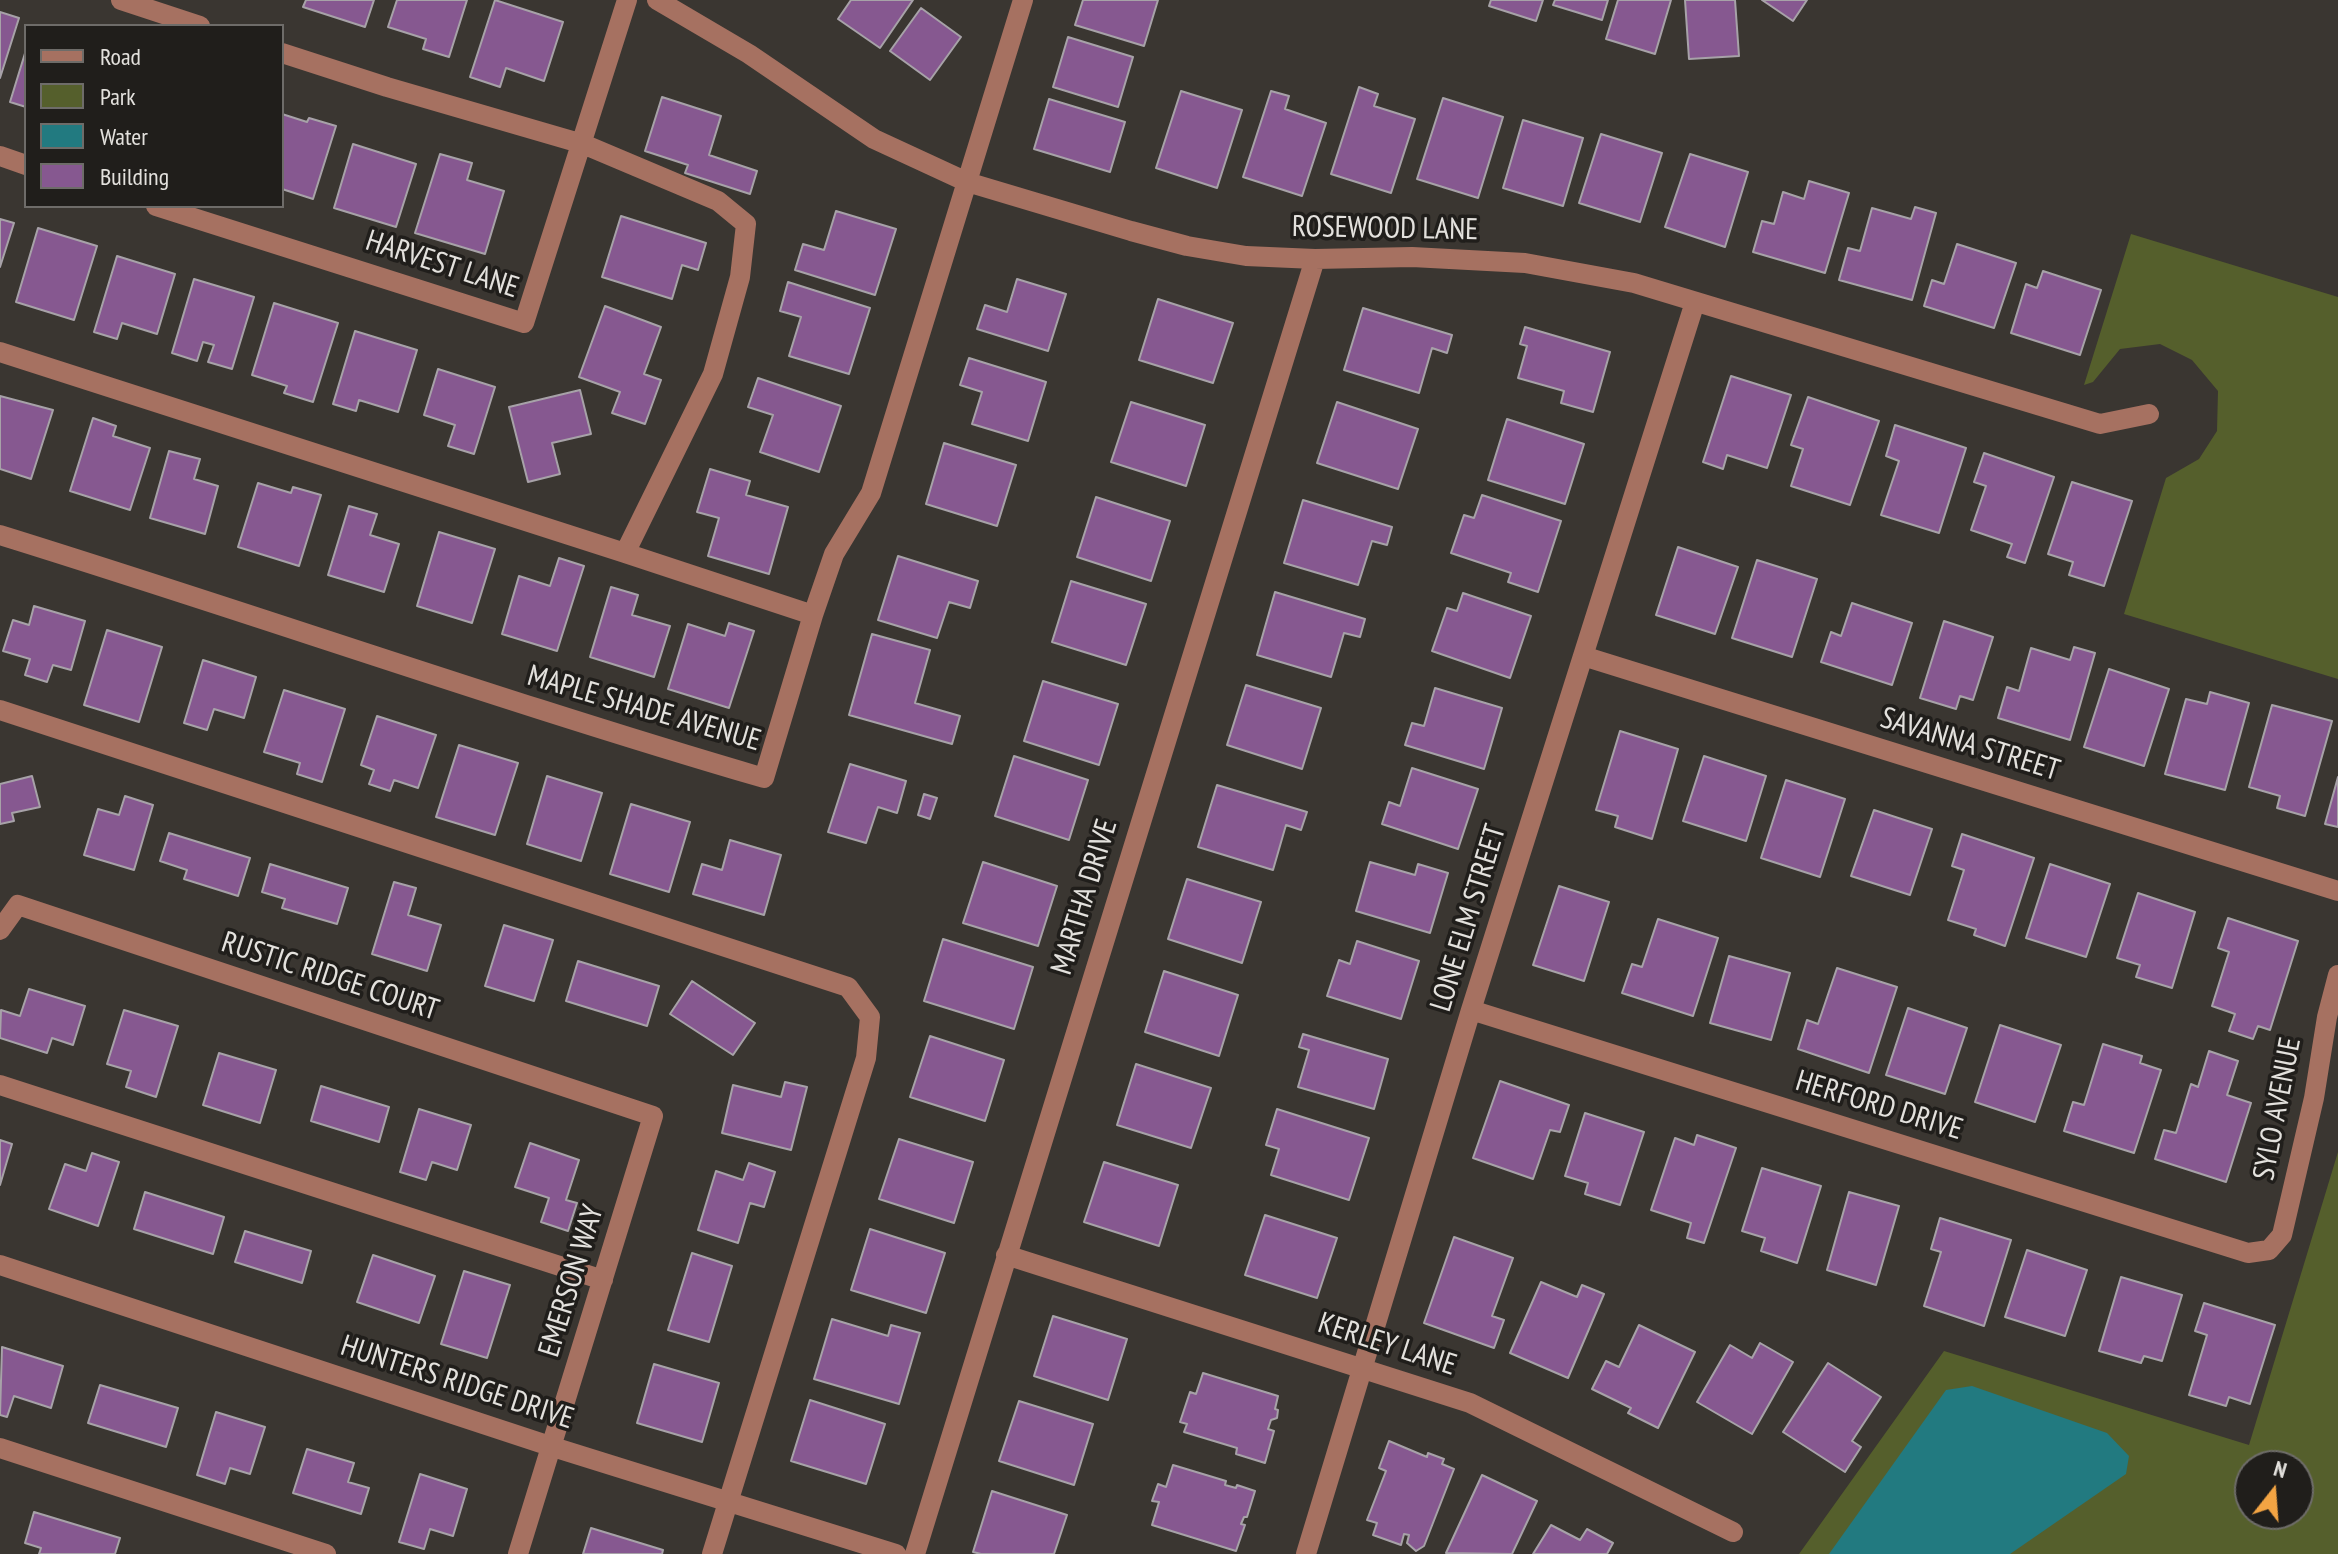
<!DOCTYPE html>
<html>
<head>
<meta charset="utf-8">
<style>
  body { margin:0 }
  #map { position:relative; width:2338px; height:1554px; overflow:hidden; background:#3a3631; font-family:"PT Sans Narrow",sans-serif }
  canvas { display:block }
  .legend { position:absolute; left:24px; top:24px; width:260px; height:184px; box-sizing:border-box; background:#201e1b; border:2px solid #6e6c69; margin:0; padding:10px 14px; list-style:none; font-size:24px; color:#e3e1dd }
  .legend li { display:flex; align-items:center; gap:16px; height:40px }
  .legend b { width:40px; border:2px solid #6e6c69 }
  .north { position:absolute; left:2234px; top:1450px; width:80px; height:80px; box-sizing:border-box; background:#201e1b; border:2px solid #6e6c69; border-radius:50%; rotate:17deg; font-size:22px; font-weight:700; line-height:32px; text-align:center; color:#e3e1dd }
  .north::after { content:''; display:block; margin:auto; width:28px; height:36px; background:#f3a443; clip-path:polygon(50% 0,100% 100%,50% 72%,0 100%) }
</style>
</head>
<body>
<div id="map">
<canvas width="2338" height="1554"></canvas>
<ul class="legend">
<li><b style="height:10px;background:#a67161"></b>Road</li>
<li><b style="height:22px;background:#555f2c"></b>Park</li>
<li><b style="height:22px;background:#227a80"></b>Water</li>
<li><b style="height:22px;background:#865890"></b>Building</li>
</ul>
<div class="north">N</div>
</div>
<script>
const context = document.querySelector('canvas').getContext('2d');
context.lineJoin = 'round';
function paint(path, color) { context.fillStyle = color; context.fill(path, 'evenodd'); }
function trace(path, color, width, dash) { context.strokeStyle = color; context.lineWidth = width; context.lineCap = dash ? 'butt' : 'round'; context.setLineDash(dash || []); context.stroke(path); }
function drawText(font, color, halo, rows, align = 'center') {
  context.font = font + ' "PT Sans Narrow",sans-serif'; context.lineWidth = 7; context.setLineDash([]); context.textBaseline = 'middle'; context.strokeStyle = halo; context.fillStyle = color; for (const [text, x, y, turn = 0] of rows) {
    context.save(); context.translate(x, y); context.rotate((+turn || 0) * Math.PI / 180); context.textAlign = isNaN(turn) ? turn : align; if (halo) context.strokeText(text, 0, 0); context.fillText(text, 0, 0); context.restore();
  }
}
const green = new Path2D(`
  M2131,234L2338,297V679L2124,614L2166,478L2199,459L2217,431L2218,391L2192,360L2160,344L2120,349L2093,382L2084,385Z
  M2338,1152V1554H1799L1944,1351L2249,1445ZM2250,1466H2298V1514H2250Z`);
const water = new Path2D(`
  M1972,1386L2107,1433L2129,1456L2126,1474L2010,1554H1829L1946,1390Z`);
const building = new Path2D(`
  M306,0H374L365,27L303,7Z
  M397,0H467L449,57L423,49L426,39L388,27Z
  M495,0L563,22L544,81L506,68L500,87L470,77Z
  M851,0H913L880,48L838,19Z
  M1083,0H1158L1144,46L1075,25Z
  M1491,0H1543L1536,21L1489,6Z
  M1555,0H1608L1602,20L1553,5Z
  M1618,0H1671L1655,54L1606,39Z
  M1685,0H1735L1739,56L1689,59Z
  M1762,0H1807L1793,21Z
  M921,8L961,37L930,80L890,51Z
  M0,12L19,18L0,78Z
  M1068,37L1133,57L1118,107L1053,87Z
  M26,50V107L10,102Z
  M1359,87L1378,94L1374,106L1415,119L1391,193L1331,174Z
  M1181,91L1242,110L1217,188L1156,168Z
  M1271,91L1289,96L1285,109L1326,123L1302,196L1243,177Z
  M662,97L721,116L709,155L757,171L750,194L685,173L688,165L645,151Z
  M1443,98L1503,117L1478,198L1417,179Z
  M1049,99L1125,122L1110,172L1034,149Z
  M282,114L307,122L309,118L336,126L313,199L282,189Z
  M1523,120L1583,138L1563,206L1503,188Z
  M1601,134L1662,153L1640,222L1579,203Z
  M353,144L416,164L396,227L334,208Z
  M440,154L472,163L467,180L504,191L485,254L415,233Z
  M1690,154L1748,172L1725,247L1665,227Z
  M1809,181L1849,193L1825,273L1753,252L1762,221L1774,224L1783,192L1804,199Z
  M1915,207L1936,213L1912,300L1839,280L1848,248L1860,251L1872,208L1911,219Z
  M836,211L896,229L875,295L795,270L803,244L824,250Z
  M621,216L706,243L698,270L682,265L672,299L602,277Z
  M0,219L14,223L0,267Z
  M38,228L97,246L74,320L16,302Z
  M1957,244L2016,263L1994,328L1924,306L1932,280L1944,284Z
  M117,256L175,274L157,334L122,323L117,339L94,332Z
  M2043,271L2101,290L2080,355L2011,333L2026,284L2037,288Z
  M194,279L254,297L232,369L208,362L214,345L203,342L197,361L172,353Z
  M1017,279L1066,294L1048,351L977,329L985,305L1007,312Z
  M788,282L870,308L849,374L789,356L801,317L780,311Z
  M1158,299L1233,323L1213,383L1139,360Z
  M274,303L338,323L313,402L284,393L287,386L252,375Z
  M605,306L661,327L644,374L661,380L645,424L612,413L620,392L579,377Z
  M1363,308L1452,335L1447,353L1432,348L1419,393L1344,370Z
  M1525,327L1610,352L1593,412L1561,403L1564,391L1518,378L1527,346L1520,344Z
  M355,331L417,350L398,412L359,400L356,411L333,404Z
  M969,358L1046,382L1028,441L972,424L982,392L960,385Z
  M438,369L495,387L474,454L448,446L455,425L424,415Z
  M1731,376L1791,395L1767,468L1727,455L1723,469L1703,462Z
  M758,378L841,406L819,472L760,452L773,415L748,407Z
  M580,390L591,434L552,443L560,474L528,482L509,407Z
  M0,396L53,410L31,479L0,469Z
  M1808,397L1879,421L1850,505L1791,486L1803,449L1791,445Z
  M1131,402L1205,425L1186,486L1111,462Z
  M1337,402L1418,429L1398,489L1317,463Z
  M93,418L116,426L113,436L150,448L130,510L70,491Z
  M1507,419L1584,444L1565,504L1488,480Z
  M1895,425L1966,448L1939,533L1881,515L1899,461L1886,456Z
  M944,443L1016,465L997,526L926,504Z
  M169,451L200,459L194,479L218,486L205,534L150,518Z
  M1984,453L2054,477L2025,563L2007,557L2012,544L1971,530L1986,486L1974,482Z
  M710,469L750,481L746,495L788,507L769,574L708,556L719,518L697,512Z
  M2072,482L2132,501L2104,586L2069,575L2073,562L2048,554Z
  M258,483L291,493L293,487L321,495L299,566L238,547Z
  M1482,495L1561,521L1538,592L1508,582L1511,573L1451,553L1464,515L1474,518Z
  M1096,497L1170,521L1151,581L1077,557Z
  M1303,500L1392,527L1387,545L1372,541L1358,585L1284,563Z
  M349,506L377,514L370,535L399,544L384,592L328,575Z
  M439,532L495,549L472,623L417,606Z
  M1678,547L1738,567L1715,634L1656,615Z
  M898,556L978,581L970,608L949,602L937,638L878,620Z
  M559,558L584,566L557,651L502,634L519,576L550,586Z
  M1757,560L1817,579L1792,657L1732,638Z
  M1071,581L1146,604L1126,665L1052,642Z
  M611,587L638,595L632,615L670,626L654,677L590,657Z
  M1275,592L1365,619L1360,637L1344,633L1331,677L1257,655Z
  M1463,593L1531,616L1510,678L1432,651L1447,608L1457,611Z
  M1852,603L1912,623L1892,685L1821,662L1831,632L1841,636Z
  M34,606L85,621L71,670L53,665L47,682L25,675L30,659L3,651L13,620L29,625Z
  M1944,621L1993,637L1973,700L1960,696L1956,709L1920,698Z
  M729,623L754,631L729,708L668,689L688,624L725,636Z
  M107,630L162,647L139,722L84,705Z
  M872,634L930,650L915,703L960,716L952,744L849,715Z
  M2074,647L2095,653L2070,740L1998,718L2007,687L2019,691L2031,648L2070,660Z
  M203,660L256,677L244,718L214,709L207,730L184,723Z
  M2109,669L2169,689L2144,766L2084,747Z
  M1043,681L1118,704L1099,765L1024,741Z
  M1246,685L1321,708L1302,769L1227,745Z
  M1435,688L1502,708L1484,769L1405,745L1412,723L1424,726Z
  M284,690L345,709L322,782L297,774L300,763L264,752Z
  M2210,692L2249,703L2225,790L2165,774L2186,699L2207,704Z
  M2272,705L2332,721L2305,816L2277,808L2280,796L2249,787Z
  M377,716L436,735L418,788L394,780L390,791L369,784L374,770L361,765Z
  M1620,731L1678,749L1652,839L1615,827L1618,816L1596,810Z
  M459,745L518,763L495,835L436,817Z
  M1014,756L1088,780L1069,840L995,816Z
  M1704,756L1766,776L1746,841L1683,821Z
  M850,764L906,781L897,813L878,807L866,843L828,832Z
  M1412,768L1478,789L1458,849L1382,824L1389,802L1400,806Z
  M32,776L40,807L12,813L14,821L0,824V784Z
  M547,776L602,793L581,861L527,844Z
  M2338,777V827L2325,824Z
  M1786,780L1845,799L1820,877L1761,858Z
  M1217,785L1307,812L1301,830L1286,825L1273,870L1198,847Z
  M924,794L937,798L930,819L918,815Z
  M125,796L153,805L134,870L84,855L98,809L119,815Z
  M631,804L690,822L669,892L610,874Z
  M1874,810L1932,829L1910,895L1851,876Z
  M169,833L250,858L238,896L184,879L187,870L160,861Z
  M1962,834L2034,858L2005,946L1974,935L1976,929L1948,920L1964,870L1952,866Z
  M730,840L781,855L764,915L693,894L702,864L722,870Z
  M983,862L1057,886L1038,946L963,923Z
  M1370,862L1415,875L1418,864L1448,873L1430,933L1356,911Z
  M270,864L348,888L337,924L282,908L285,899L262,892Z
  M2050,864L2110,884L2086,957L2026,938Z
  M1187,879L1261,902L1242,963L1168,939Z
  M394,882L416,888L408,915L441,925L427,971L372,954Z
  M1559,886L1609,902L1584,981L1533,965Z
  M2138,893L2195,912L2172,988L2136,977L2140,965L2117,958Z
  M2228,918L2298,941L2270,1030L2258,1026L2253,1039L2229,1031L2235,1014L2212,1006L2229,952L2218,948Z
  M1658,919L1718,938L1693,1016L1622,993L1632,964L1642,967Z
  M504,925L553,940L534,1001L485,986Z
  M943,939L1033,967L1014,1029L924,1001Z
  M1357,941L1419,961L1401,1019L1327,996L1339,960L1350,964Z
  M1729,956L1790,973L1771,1040L1710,1023Z
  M578,961L659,986L647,1026L566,1001Z
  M1837,968L1897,987L1869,1073L1798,1049L1807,1020L1818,1024Z
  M1164,971L1238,995L1219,1056L1145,1032Z
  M692,981L755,1023L733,1055L670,1014Z
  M29,989L85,1006L73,1045L52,1038L47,1053L0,1038L1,1010L20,1016Z
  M1908,1008L1967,1028L1945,1094L1886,1075Z
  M124,1010L178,1026L156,1097L126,1087L131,1071L107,1064Z
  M2000,1025L2061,1045L2035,1122L1975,1102Z
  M1303,1034L1388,1059L1374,1109L1298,1087L1309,1050L1299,1047Z
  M930,1036L1004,1060L985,1121L910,1097Z
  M2103,1044L2142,1056L2140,1063L2161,1070L2134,1153L2064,1131L2073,1102L2084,1105Z
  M2209,1051L2238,1061L2227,1095L2251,1103L2226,1182L2155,1159L2164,1130L2176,1133L2191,1084L2198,1087Z
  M219,1053L276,1070L260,1123L203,1105Z
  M1136,1064L1211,1088L1191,1148L1117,1125Z
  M1500,1081L1569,1105L1560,1132L1550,1130L1533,1179L1473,1158Z
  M785,1082L807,1087L791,1150L722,1133L733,1085L781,1097Z
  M321,1086L389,1107L379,1142L311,1121Z
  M419,1109L471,1125L457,1170L432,1162L426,1180L400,1172Z
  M1277,1109L1369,1138L1349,1200L1271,1175L1279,1149L1266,1145Z
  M1585,1113L1644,1132L1620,1205L1585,1194L1588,1183L1565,1176Z
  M1697,1135L1736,1148L1704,1243L1687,1238L1691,1223L1651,1210L1675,1138L1694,1145Z
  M899,1139L973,1162L954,1223L879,1199Z
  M0,1140L12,1144L0,1185Z
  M530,1143L579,1160L566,1200L577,1203L568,1231L541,1222L549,1198L515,1187Z
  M92,1153L119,1162L98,1226L49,1209L65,1164L86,1171Z
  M1104,1162L1178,1185L1159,1246L1084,1222Z
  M749,1163L775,1172L764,1207L750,1203L738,1243L698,1230L716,1171L743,1180Z
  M1762,1168L1821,1186L1797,1263L1761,1251L1765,1238L1742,1231Z
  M145,1192L224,1217L213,1254L134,1229Z
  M1849,1192L1899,1206L1876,1285L1827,1270Z
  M1265,1215L1337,1238L1317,1298L1245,1275Z
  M1940,1218L2011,1240L1984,1326L1924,1306L1941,1252L1931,1249Z
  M870,1229L945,1253L926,1313L851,1290Z
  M245,1231L311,1251L302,1283L235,1262Z
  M1454,1237L1513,1258L1492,1316L1504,1320L1494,1348L1424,1323Z
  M2027,1250L2087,1270L2065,1336L2005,1317Z
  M692,1253L732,1266L709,1342L668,1330Z
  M373,1255L435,1276L419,1323L357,1302Z
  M464,1271L510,1285L487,1358L441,1344Z
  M2121,1277L2182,1295L2162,1361L2144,1356L2141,1363L2099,1351Z
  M1541,1282L1577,1297L1582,1285L1604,1294L1568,1378L1510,1353Z
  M2204,1303L2275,1325L2250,1404L2229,1397L2226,1406L2189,1395L2207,1335L2195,1331Z
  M1053,1316L1127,1339L1108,1400L1034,1376Z
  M832,1319L888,1336L891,1325L920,1333L899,1404L814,1379Z
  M1639,1325L1695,1352L1658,1428L1628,1413L1631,1408L1592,1389L1606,1361L1619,1367Z
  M1760,1343L1793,1362L1752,1434L1697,1402L1730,1345L1752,1358Z
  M2,1347L63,1366L51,1408L14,1396L7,1417L0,1415Z
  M1828,1363L1881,1397L1852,1441L1861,1447L1845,1472L1783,1432Z
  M654,1364L719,1383L702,1442L637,1423Z
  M1203,1373L1278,1396L1275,1409L1278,1410L1277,1418L1271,1420L1268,1429L1274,1431L1265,1463L1236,1454L1237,1448L1184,1432L1187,1424L1180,1422L1190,1392L1196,1394Z
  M100,1385L178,1408L166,1447L88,1423Z
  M810,1400L885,1424L866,1484L791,1461Z
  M1019,1401L1093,1424L1074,1485L999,1461Z
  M216,1412L265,1427L250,1474L230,1468L225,1484L197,1475Z
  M1389,1441L1427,1457L1428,1453L1444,1459L1442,1464L1454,1469L1424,1546L1416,1551L1407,1543L1409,1535L1404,1534L1401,1545L1373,1535L1377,1523L1367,1520L1386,1471L1379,1468Z
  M307,1449L354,1463L348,1482L369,1488L361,1514L293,1493Z
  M1173,1465L1226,1481L1225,1485L1236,1488L1237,1485L1255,1491L1247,1517H1244L1241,1524L1245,1525L1236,1551L1152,1525L1159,1502L1152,1501L1158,1484L1166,1487Z
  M420,1474L467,1489L453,1536L430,1529L424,1549L399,1542Z
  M1482,1475L1537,1501L1512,1554L1446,1553Z
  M992,1491L1067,1515L1054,1554H981L973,1552Z
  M34,1512L120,1538L115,1554H39L41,1548L25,1543Z
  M1551,1525L1580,1540L1587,1529L1613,1543L1607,1554H1533Z
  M591,1528L663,1550L662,1554H583Z`);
const minor = new Path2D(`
  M121,0L200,26
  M657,0L749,54L874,139L967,182L1131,231L1187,246L1246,256L1315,259L1412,257L1525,263L1634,283L2100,424L2149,414
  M0,156L26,165
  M156,206L524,323L627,0
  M0,352L625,553L713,374L740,277L746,224L718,201L583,144L387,87L282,53
  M0,535C255,614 507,703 764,778L813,615L834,554L871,493L1023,0
  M625,553L813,615
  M1583,656L2338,891
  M0,710L848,987L870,1017L866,1058L712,1554
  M0,930L18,905L653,1116L518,1554
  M1471,1010L2248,1253L2269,1250L2282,1235L2314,1098L2327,1017L2338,975
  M0,1085L603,1280
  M1006,1255L1470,1403L1733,1532
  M0,1265L553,1447L896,1554
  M0,1448L326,1554
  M915,1554L1315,259
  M1306,1554L1471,1010L1695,302`);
const streetNames = [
  ["ROSEWOOD LANE",1385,229,1],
  ["HARVEST LANE",442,265,18],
  ["MAPLE SHADE AVENUE",644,709,16],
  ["SAVANNA STREET",1970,745,17],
  ["MARTHA DRIVE",1085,897,-73],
  ["LONE ELM STREET",1469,918,-73],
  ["RUSTIC RIDGE COURT",330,977,18],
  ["HERFORD DRIVE",1879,1106,17],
  ["SYLO AVENUE",2278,1109,-79],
  ["EMERSON WAY",572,1281,-73],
  ["KERLEY LANE",1387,1345,18],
  ["HUNTERS RIDGE DRIVE",457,1383,18]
];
paint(green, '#555f2c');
paint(water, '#227a80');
paint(building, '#865890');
trace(building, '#a7a2a8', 2);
trace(minor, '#a67161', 20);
drawText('30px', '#e3e1dd', '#201e1b', streetNames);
</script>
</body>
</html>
